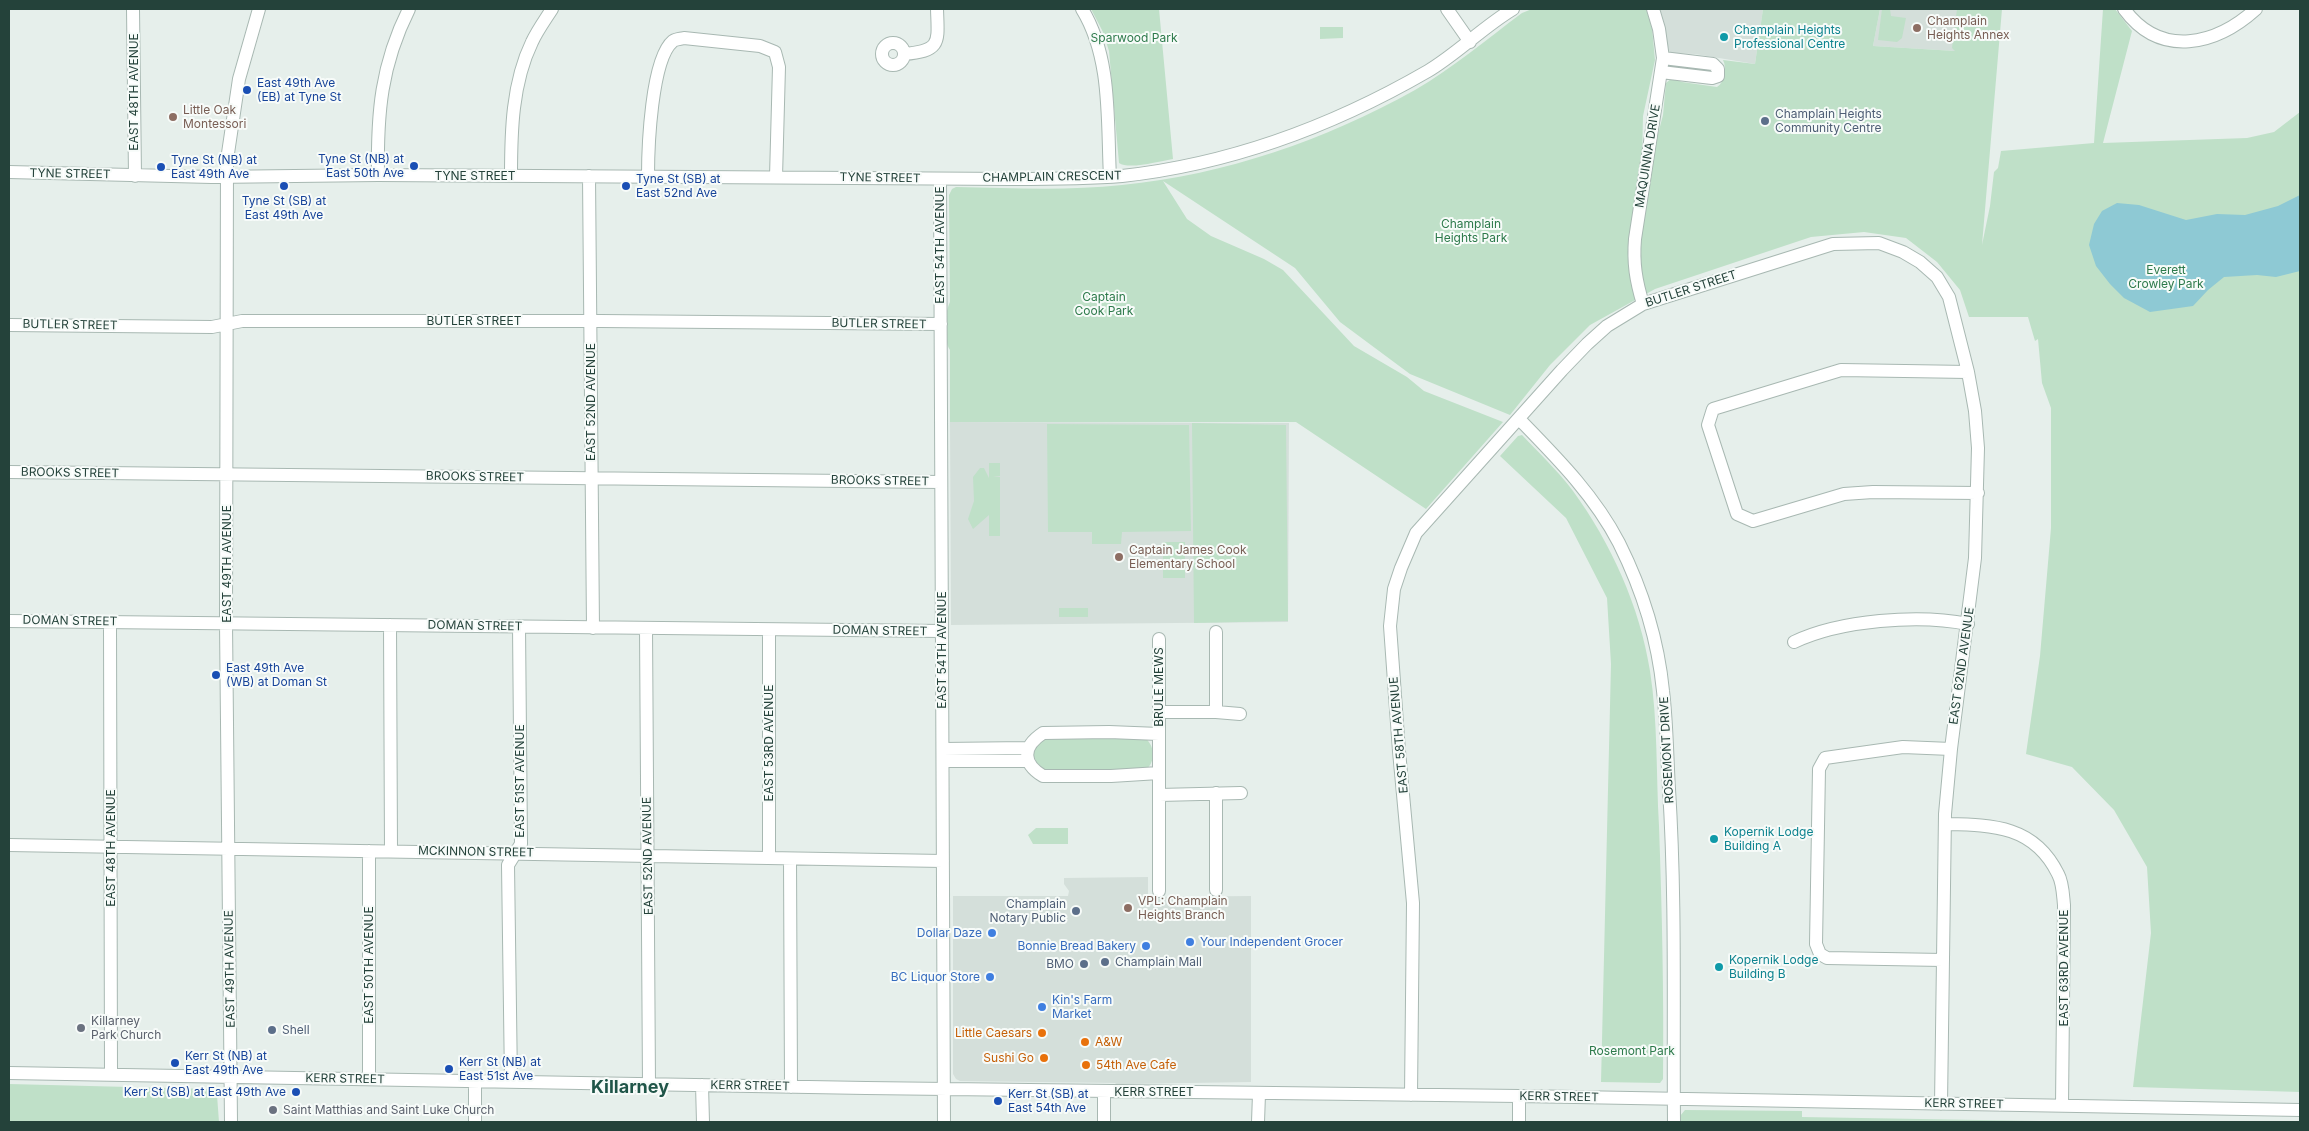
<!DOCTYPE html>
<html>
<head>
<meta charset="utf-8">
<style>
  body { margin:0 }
  #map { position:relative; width:2309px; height:1131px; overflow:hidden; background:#e6efeb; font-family:Inter,sans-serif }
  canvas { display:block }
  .frame { position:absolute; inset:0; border:10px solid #24423a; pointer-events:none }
</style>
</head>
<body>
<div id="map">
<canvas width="2309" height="1131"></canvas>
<div class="frame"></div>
</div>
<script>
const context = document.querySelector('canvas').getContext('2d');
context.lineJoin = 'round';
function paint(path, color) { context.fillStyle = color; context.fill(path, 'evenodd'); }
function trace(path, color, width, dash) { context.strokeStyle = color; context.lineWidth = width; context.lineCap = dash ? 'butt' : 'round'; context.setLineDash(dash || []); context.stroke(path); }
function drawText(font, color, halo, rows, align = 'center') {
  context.font = font + ' Inter,sans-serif'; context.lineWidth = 4; context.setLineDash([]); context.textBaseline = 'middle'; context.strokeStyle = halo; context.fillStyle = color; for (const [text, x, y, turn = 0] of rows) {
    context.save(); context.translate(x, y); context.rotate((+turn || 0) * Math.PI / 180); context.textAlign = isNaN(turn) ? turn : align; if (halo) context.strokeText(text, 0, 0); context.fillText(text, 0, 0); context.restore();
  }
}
const built = new Path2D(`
  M1657,9H1763L1755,64L1695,54L1670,53Z
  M1880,9H1960L1955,51L1873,46Z
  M950,422L1289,423L1288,622L951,625Z
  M1148,877V897L1251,896V1082L1128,1084L1118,1086L1115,1083L960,1081L956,1079L953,1074V896H1068L1069,891L1064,884V878Z`);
const green = new Path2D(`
  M1091,9H1159L1173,159C1160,161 1129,170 1119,163L1109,51L1103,32Z
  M1532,9H1646L1652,28L1655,60L1643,116L1640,250L1652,157L1663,115L1666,83L1672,78L1682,82L1717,87C1725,82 1727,68 1723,60L1755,64L1763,9H1880L1873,46L1955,51L1952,48L1957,9H2002L1982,245L1990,206L1994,172L1998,168L2001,151L2094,143L2103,9H2115L2132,31L2103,143L2247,138L2274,132L2300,112V1092L2133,1087L2151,933L2147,867L2114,810L2072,767L2026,754L2040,656L2051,528V408L2042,383L2038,339L2035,341L2028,317H1969L1960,290L1937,262L1906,238L1864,232L1811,237L1655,289L1590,325L1550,365L1510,415L1410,374L1340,322L1295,268L1163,181L1187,219L1211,236L1264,259L1283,270L1354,346L1407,377L1424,391L1503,422L1426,509L1296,422H950V350C943,338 944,315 950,302L949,195L952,189L956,187C1011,188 1067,191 1122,185C1225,175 1325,140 1415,90C1453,68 1487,39 1522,13Z
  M1882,9H1890L1891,16L1906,18L1902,38L1897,42L1878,40Z
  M1320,27H1343V38L1320,39Z
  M1192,423L1286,425L1288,621L1194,623Z
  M1047,424L1189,425L1191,531L1122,532L1121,544H1092V532H1048Z
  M1522,435C1539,453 1558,471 1573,491C1611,543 1640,607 1650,671C1658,721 1656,775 1659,826C1662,910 1664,996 1663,1079L1660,1083L1601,1082L1611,664L1607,598L1566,518L1500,456L1518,436Z
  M989,463H1000V476L993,477H1000V536H989V515L973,529L968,519L974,501L973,477L980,468H984L989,478Z
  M1163,542H1185V578H1163Z
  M1059,608H1088V617H1059Z
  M1047,738H1145C1155,746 1156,761 1146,770L1047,771L1039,767L1033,755L1037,743Z
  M1036,828H1068V844H1033L1028,835Z
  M9,1084L210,1089L217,1095L219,1122H9Z
  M1685,1110L1802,1111V1117L2039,1121L2300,1122H1680V1116Z`);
const water = new Path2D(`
  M2300,195V271L2276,277L2257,275L2224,277L2208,290L2193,306L2150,312L2124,298L2110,284L2096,266L2089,245L2094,224L2102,211L2117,203L2139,205L2186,220L2217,214L2245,215L2278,206Z`);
const minor = new Path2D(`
  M133,9L135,176
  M1082,9C1112,58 1107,121 1110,177
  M1447,9L1470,42
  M2124,9C2161,59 2216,45 2256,9
  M882 54a11 11 0 1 1 22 0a11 11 0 1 1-22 0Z
  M904,54C942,51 938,42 937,9
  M1661,72L1712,78L1718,76V69L1713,64L1663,58
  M9,172L212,177L378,175L1012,179C1049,179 1085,179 1122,176C1231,164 1333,126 1428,71C1458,53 1483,27 1513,9
  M378,175C377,113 381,65 409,9
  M511,176C511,132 512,83 532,42C537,31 545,20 552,9
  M589,176L593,628
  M648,176C648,149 651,59 673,41C676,39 680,39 684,38L760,46L775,52L779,67L776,177
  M940,179L944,1122
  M1643,304C1636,281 1633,263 1635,239L1663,58L1659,29L1653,9
  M9,325L212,327L242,321H601L941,324
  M1968,372L1841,370L1713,409L1708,425L1737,514L1753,521L1844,494L1873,492L1978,493
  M1520,420C1557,458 1594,495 1619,543C1642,589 1658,640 1663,691C1667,724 1667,757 1669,789C1676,900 1673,1011 1674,1122
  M9,472L941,482
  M9,621L942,631
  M110,622L111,1074
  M390,625L391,851
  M646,628L649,1084
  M1216,632V712
  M1159,639V891
  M1794,642C1840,620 1919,614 1968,624
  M1159,712H1216L1240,714
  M1159,734L1109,732L1043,733C1022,747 1022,763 1043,776H1111L1159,773
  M943,749L1027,748
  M943,761H1027
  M1216,793V890
  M1159,795L1241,793
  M1945,824C1992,825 2034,825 2058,874C2063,883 2063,896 2064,905L2062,1105
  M9,845L943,861
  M769,857V630
  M790,859L791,1087
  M1943,960L1827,958L1820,954L1816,944L1819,769L1825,758L1903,747L1951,749
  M9,1073L866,1088L1519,1096L2300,1110
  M369,1079V851
  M475,1081V1122
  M511,1082L508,865L521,844L519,626
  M702,1085L703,1122
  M1411,1095L1413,903L1399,751L1390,626L1394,589L1401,568L1416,533L1562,370L1587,344L1607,326L1643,304L1833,244L1879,243L1903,252L1920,262L1937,277L1949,297L1968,372L1975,411L1978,448L1975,558L1951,749L1945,814L1941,1104
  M1519,1096V1122
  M231,1122L226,623L227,160L239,79L259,9
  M1104,1122V1092
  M1258,1122L1259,1094`);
const markers = [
  [1917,28,5,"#8d6e63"],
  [1724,37,5,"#0f9aa8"],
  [247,90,5,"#1a4fb4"],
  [173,117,5,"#8d6e63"],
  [1765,121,5,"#5c6f8a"],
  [414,166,5,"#1a4fb4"],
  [161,167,5,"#1a4fb4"],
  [284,186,5,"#1a4fb4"],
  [626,186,5,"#1a4fb4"],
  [1119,557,5,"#8d6e63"],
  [216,675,5,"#1a4fb4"],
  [1714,839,5,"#0f9aa8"],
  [1128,908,5,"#8d6e63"],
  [1076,911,5,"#5c6f8a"],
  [992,933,5,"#3f7fe0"],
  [1190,942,5,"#3f7fe0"],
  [1146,946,5,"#3f7fe0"],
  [1105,962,5,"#5c6f8a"],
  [1084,964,5,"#5c6f8a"],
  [1719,967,5,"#0f9aa8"],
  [990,977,5,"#3f7fe0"],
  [1042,1007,5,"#3f7fe0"],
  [81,1028,5,"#6b7280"],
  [272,1030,5,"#5c6f8a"],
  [1042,1033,5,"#e8710a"],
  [1085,1042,5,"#e8710a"],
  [1044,1058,5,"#e8710a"],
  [175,1063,5,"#1a4fb4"],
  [1086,1065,5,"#e8710a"],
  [449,1069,5,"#1a4fb4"],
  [296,1092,5,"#1a4fb4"],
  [998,1101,5,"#1a4fb4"],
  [273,1110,5,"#6b7280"]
];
const educationNames = [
  ["Champlain",1927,21],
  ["Heights Annex",1927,35],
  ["Little Oak",183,110],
  ["Montessori",183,124],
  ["Captain James Cook",1129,550],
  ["Elementary School",1129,564],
  ["VPL: Champlain",1138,901],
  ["Heights Branch",1138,915]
];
const cultureNames = [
  ["Champlain Heights",1734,30],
  ["Professional Centre",1734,44],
  ["Kopernik Lodge",1724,832],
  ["Building A",1724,846],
  ["Kopernik Lodge",1729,960],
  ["Building B",1729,974]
];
const parkNames = [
  ["Sparwood Park",1134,38],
  ["Champlain",1471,224],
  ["Heights Park",1471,238],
  ["Everett",2166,270],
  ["Crowley Park",2166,284],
  ["Captain",1104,297],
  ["Cook Park",1104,311],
  ["Rosemont Park",1632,1051]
];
const transitNames = [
  ["East 49th Ave",257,83],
  ["(EB) at Tyne St",257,97],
  ["Tyne St (NB) at",404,159,"right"],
  ["East 50th Ave",404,173,"right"],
  ["Tyne St (NB) at",171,160],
  ["East 49th Ave",171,174],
  ["Tyne St (SB) at",636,179],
  ["East 52nd Ave",636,193],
  ["Tyne St (SB) at",284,201,"center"],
  ["East 49th Ave",284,215,"center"],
  ["East 49th Ave",226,668],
  ["(WB) at Doman St",226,682],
  ["Kerr St (NB) at",185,1056],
  ["East 49th Ave",185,1070],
  ["Kerr St (NB) at",459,1062],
  ["East 51st Ave",459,1076],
  ["Kerr St (SB) at East 49th Ave",286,1092,"right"],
  ["Kerr St (SB) at",1008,1094],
  ["East 54th Ave",1008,1108]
];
const streetNames = [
  ["EAST 48TH AVENUE",134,92,-90],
  ["MAQUINNA DRIVE",1648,156,-81],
  ["TYNE STREET",70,174,1],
  ["TYNE STREET",475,176],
  ["CHAMPLAIN CRESCENT",1052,177,-1],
  ["TYNE STREET",880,178,1],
  ["EAST 54TH AVENUE",940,245,-90],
  ["BUTLER STREET",1691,289,-18],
  ["BUTLER STREET",474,321],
  ["BUTLER STREET",879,324,1],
  ["BUTLER STREET",70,325,1],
  ["EAST 52ND AVENUE",591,402,-90],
  ["BROOKS STREET",70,473,1],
  ["BROOKS STREET",475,477,1],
  ["BROOKS STREET",880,481,1],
  ["EAST 49TH AVENUE",227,564,-90],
  ["DOMAN STREET",70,621,1],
  ["DOMAN STREET",475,626,1],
  ["DOMAN STREET",880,631,1],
  ["EAST 54TH AVENUE",942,650,-90],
  ["EAST 62ND AVENUE",1962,666,-82],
  ["BRULE MEWS",1159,687,-90],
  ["EAST 58TH AVENUE",1399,735,-95],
  ["EAST 53RD AVENUE",769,743,-90],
  ["ROSEMONT DRIVE",1667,750,-93],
  ["EAST 51ST AVENUE",520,781,-90],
  ["EAST 48TH AVENUE",111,848,-90],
  ["MCKINNON STREET",476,852,1],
  ["EAST 52ND AVENUE",648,856,-91],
  ["EAST 50TH AVENUE",369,965,-90],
  ["EAST 63RD AVENUE",2064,968,-90],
  ["EAST 49TH AVENUE",230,969,-91],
  ["KERR STREET",345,1079,1],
  ["KERR STREET",750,1086,1],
  ["KERR STREET",1154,1092],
  ["KERR STREET",1559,1097,1],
  ["KERR STREET",1964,1104,1]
];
const serviceNames = [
  ["Champlain Heights",1775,114],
  ["Community Centre",1775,128],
  ["Champlain",1066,904,"right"],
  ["Notary Public",1066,918,"right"],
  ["Champlain Mall",1115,962],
  ["BMO",1074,964,"right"],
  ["Shell",282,1030]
];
const shopNames = [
  ["Dollar Daze",982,933],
  ["Your Independent Grocer",1200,942,"left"],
  ["Bonnie Bread Bakery",1136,946],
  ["BC Liquor Store",980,977],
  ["Kin's Farm",1052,1000,"left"],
  ["Market",1052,1014,"left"]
];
const worshipNames = [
  ["Killarney",91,1021],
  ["Park Church",91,1035],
  ["Saint Matthias and Saint Luke Church",283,1110]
];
const foodNames = [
  ["Little Caesars",1032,1033],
  ["A&W",1095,1042,"left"],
  ["Sushi Go",1034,1058],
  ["54th Ave Cafe",1096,1065,"left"]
];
const districtNames = [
  ["Killarney",630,1088]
];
paint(built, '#d4dfda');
paint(green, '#bfe0c8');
paint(water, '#8ec9d4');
trace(minor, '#a8b8b2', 14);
trace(minor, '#fff', 12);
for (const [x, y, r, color] of markers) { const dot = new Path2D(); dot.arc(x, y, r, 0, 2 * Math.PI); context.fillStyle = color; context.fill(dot); trace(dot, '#f7fbf9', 2); }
drawText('12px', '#785e54', '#f7fbf9', educationNames, 'left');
drawText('12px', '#0d838f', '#f7fbf9', cultureNames, 'left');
drawText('12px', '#2d7a4b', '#f7fbf9', parkNames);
drawText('12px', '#164399', '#f7fbf9', transitNames, 'left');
drawText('12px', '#24423a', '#f7fbf9', streetNames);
drawText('12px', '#4e5e75', '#f7fbf9', serviceNames, 'left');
drawText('12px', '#366cbe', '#f7fbf9', shopNames, 'right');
drawText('12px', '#5b616d', '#f7fbf9', worshipNames, 'left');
drawText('12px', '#c56008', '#f7fbf9', foodNames, 'right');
drawText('bold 18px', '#1f5548', '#f7fbf9', districtNames);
</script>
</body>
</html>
